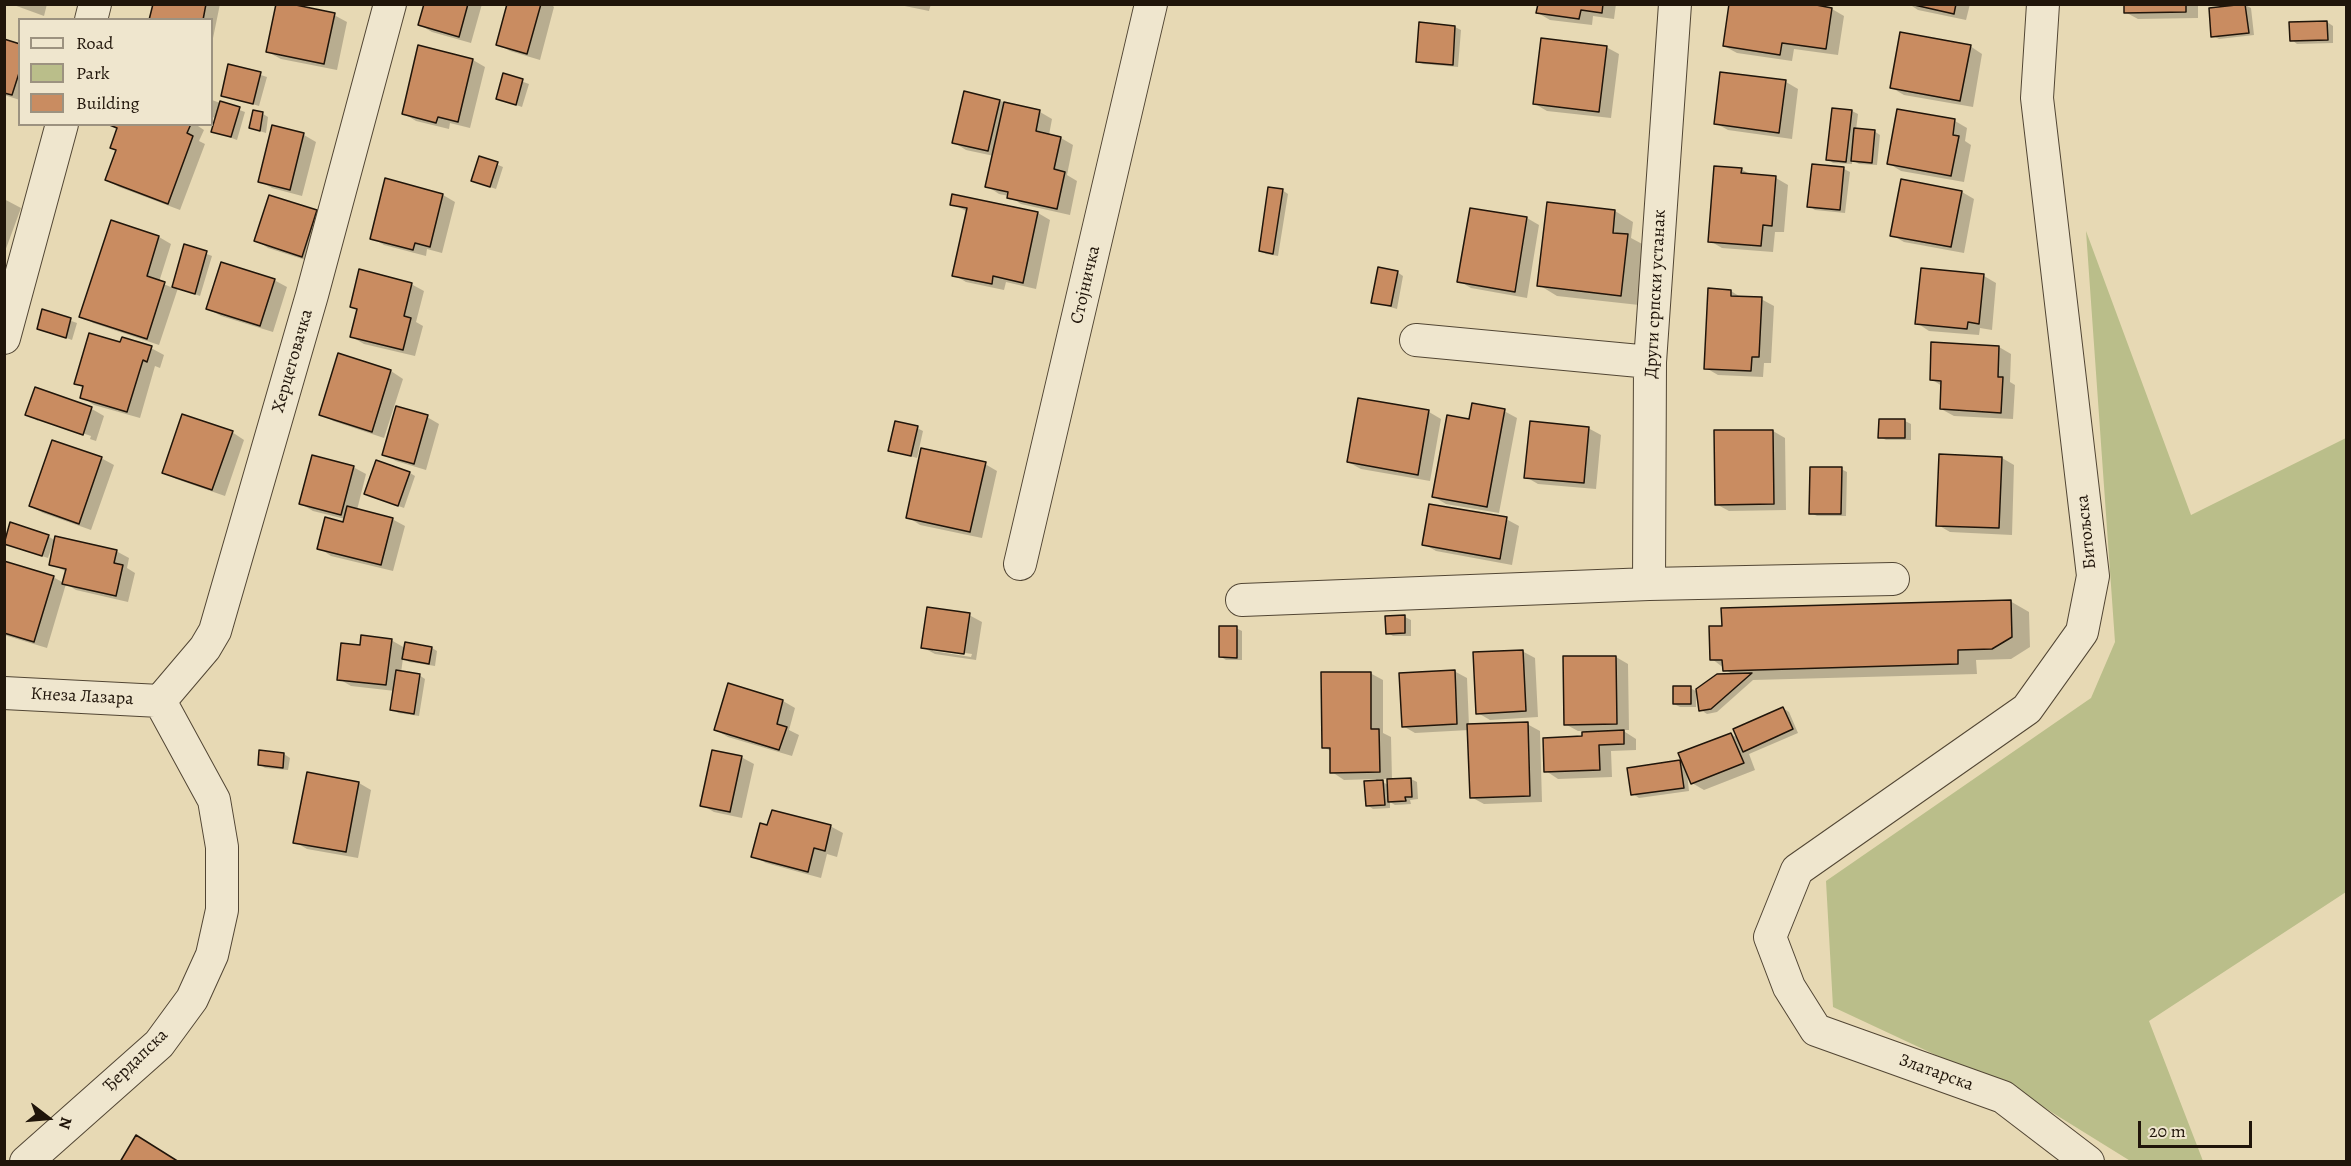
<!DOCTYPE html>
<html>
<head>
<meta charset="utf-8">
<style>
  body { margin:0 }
  #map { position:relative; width:2351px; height:1166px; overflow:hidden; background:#e7d9b4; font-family:Alegreya,serif }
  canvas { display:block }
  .frame { position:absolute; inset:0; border:6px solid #20150a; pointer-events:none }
  .legend { position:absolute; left:18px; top:18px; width:195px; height:108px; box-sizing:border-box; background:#efe6ce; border:2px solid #9c9280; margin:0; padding:8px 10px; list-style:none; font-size:18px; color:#20150a }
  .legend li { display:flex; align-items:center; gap:12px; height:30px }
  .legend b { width:30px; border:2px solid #9c9280 }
  .north { position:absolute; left:18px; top:1088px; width:60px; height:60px; -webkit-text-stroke:4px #efe6ce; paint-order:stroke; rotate:106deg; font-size:16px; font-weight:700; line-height:24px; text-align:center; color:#20150a }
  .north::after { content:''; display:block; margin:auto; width:21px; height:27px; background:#20150a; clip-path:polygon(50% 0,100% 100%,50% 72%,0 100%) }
  .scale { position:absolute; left:2138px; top:1121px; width:114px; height:27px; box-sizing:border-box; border:3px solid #20150a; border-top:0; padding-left:8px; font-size:18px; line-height:21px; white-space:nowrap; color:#20150a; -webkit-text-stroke:4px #efe6ce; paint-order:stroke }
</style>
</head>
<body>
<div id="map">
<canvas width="2351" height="1166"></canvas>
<div class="frame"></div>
<ul class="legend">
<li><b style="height:8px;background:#efe6ce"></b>Road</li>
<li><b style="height:16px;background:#babe8a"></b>Park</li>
<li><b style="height:16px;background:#c98c61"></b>Building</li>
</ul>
<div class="north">N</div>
<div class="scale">20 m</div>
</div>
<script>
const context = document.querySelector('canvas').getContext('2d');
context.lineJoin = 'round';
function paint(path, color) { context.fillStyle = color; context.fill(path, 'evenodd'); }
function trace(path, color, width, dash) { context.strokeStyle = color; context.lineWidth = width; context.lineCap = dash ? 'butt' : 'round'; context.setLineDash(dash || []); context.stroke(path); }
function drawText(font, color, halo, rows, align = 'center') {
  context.font = font + ' Alegreya,serif'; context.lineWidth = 4.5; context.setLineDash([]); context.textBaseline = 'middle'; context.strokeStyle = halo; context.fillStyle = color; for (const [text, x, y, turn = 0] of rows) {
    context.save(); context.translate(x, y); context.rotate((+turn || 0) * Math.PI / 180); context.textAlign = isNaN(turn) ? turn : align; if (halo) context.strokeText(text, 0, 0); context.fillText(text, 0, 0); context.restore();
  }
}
const green = new Path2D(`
  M2086,231L2191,515L2346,438V892L2149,1021L2203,1161L2132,1162L2032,1100L1833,1007L1826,881L2091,698L2115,642Z`);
const shadow = new Path2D(`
  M11,4H47L44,16Z
  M154,4H220L212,43V20H151Z
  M271,4H284L334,15L347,22L337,70L281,59L268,52L278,6Z
  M426,4H482L471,43L432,32L420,25Z
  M508,4H551L554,7L540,60L510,51L498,44Z
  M895,4H931L929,11Z
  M1539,4H1616L1614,19L1593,16L1592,25L1550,20L1538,13Z
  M1909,4H1970L1966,20L1918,10Z
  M2125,4H2198V18L2138,19L2125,12Z
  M2283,4H2331V5H2283Z
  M2245,5L2251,8L2254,35L2219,39L2213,36Z
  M1832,9L1844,16L1838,55L1794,49L1792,61L1737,53L1724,46Z
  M2327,22L2333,26V43L2297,44L2292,40L2291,24Z
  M1420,24L1455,27L1461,30L1458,67L1423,64L1417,61Z
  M4,41L20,45V100L4,95Z
  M1970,46L1982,54L1973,107L1904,95L1892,88Z
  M419,47L473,60L485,67L470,128L450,123L449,129L416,121L403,113Z
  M1606,47L1619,54L1611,118L1547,111L1535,104Z
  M230,65L267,77L259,106L222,95Z
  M1721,73L1786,82L1798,89L1792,139L1728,130L1715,123Z
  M504,75L529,84L522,107L498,99Z
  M212,100L245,112L237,140L213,131L216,118L212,117Z
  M1000,101L1040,112L1052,119L1049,135L1061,138L1073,145L1067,175L1077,181L1070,215L1021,204L1009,196L999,194L987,186L994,156L966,150L953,142Z
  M1852,111L1858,114L1856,130L1874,131L1880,135L1877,165L1859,164L1852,160V164L1833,163L1828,159Z
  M263,114L268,117L266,133L250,128Z
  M1955,121L1967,128L1965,141L1971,145L1964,182L1901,171L1888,163Z
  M109,124H195L204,130L199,141L205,144L180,210L119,187L107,180L118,151V130Z
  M274,127L304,135L316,142L302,196L272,188L259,181Z
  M479,157L503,167L496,189L478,183Z
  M1741,169L1753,176L1776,178L1788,185L1784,232H1775L1773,252L1722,248L1710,241Z
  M1844,169L1850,172L1845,213L1815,210L1809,206Z
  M1902,181L1962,192L1974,199L1964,253L1904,242L1892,235Z
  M1282,190L1288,194L1278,256L1266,254L1260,251Z
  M443,195L455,202L442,253L427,249L426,256L384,245L372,238Z
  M4,199L21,208L4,254Z
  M952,204L1038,213L1050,220L1036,289L1006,282L1004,290L966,282L954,275L968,212Z
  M1548,204L1615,211L1633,222L1631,238L1646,246L1639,305L1557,296L1539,285Z
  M1471,209L1527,218L1539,225L1527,298L1471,288L1459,281Z
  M316,212L329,219L315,263L268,248L256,240Z
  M112,222L159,237L171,244L159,282L173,288L186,246L212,256L200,296L178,288L159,345L93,323L81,316Z
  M1922,270L1984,276L1996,283L1992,330L1980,328L1979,335L1929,331L1917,323Z
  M1397,272L1403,276L1397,309L1373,302Z
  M274,280L287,287L273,332L221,316L208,309Z
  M411,284L424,291L416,322L423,326L415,356L364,344L352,337L358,310L351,306Z
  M1731,291L1742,298L1761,299L1774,306L1771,363H1764L1763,377L1718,375L1706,368Z
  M43,311L77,323L72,340L39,328Z
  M121,344L151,348L164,355L160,368L155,366L140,418L94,405L82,397L84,388L76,383Z
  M1999,347L2011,354L2010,382L2015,385L2013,419L1954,416L1941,409L1942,386L1931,379Z
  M339,355L391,371L403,379L384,438L333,421L321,414Z
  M36,389L92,409L104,416L96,441L90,439L91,436L38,418V421L27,414Z
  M1504,411L1517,418L1499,513L1446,504L1434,497L1471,421Z
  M1429,412L1441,419L1430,481L1361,469L1348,462Z
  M427,417L439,424L426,470L396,461L384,454Z
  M1905,421L1911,424V440H1886L1880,437Z
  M917,428L923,431L917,458L890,450Z
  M1588,428L1601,435L1596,489L1538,484L1526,477Z
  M1773,431L1785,438L1786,510L1729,511L1716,504Z
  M232,432L244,440L225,496L176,479L163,472Z
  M101,458L114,465L91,530L43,513L30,506Z
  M2002,458L2014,465L2012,535L1950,532L1938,525Z
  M985,464L997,471L982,538L920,525L908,517Z
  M353,467L366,474L357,510L392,519L405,526L393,571L331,556L319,548L344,524L345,519L313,511L301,504Z
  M1841,469L1847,472L1846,516H1817L1811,513Z
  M410,473L415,476L404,508L371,496Z
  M1506,519L1519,526L1512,565L1436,551L1424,544Z
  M48,536L54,540L48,558L11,546Z
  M116,551L129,558L127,568L135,573L128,602L76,590L66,584L47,648L4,635V563L53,577L64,583L67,572L51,564Z
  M2010,601L2029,612L2030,647L2011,659L1976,660L1977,674L1753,680L1717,712L1707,714L1701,710L1698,694H1696V707H1680L1674,704L1690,688L1696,691L1718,676L1733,675L1712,659Z
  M969,615L982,622L976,660L935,654L922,647ZM933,648L972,654L971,657L933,651Z
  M1405,617L1411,620V636H1393L1388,633Z
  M1236,628L1242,631V660H1226L1221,657Z
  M391,640L405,648H432L437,651L435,666L409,662L403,658L401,673L419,675L425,679L419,716L398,713L392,709L395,691L351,686L339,679L362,647Z
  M1522,651L1535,658L1538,717L1490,720L1478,713Z
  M1616,657L1628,664L1629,730H1622L1636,739V750L1611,751L1612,777L1558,779L1546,771L1583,738V731H1578L1565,724Z
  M1454,671L1467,678L1469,726L1527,724L1540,731L1542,802L1484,804L1471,797L1469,730L1415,733L1403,726Z
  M1370,673L1383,680V733L1391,737L1392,780L1411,779L1417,782L1418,799L1410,800L1411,804L1395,805L1390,802V808L1373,809L1367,805L1376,779L1344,780L1332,772V752L1324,747ZM1378,779H1388V785Z
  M729,685L783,701L795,708L789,730L799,735L792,756L728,737L716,730Z
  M1783,708L1789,712L1798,733L1749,754L1755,770L1704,790L1692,783L1687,773L1689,791L1639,798L1633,794L1680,762L1684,765L1731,734L1739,739Z
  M284,754L290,758L288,770L265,768L259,764Z
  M741,757L754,764L742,818L714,812L702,805Z
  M308,774L359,783L371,790L358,858L307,849L295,842Z
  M830,826L843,833L837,857L827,854L821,878L766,863L753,856Z`);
const building = new Path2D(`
  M153,4H206L203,20H149Z
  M276,4H291L335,13L324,64L266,52Z
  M424,4H468L459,37L418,25Z
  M507,4H541L527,54L496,45Z
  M1538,4H1603L1602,13L1581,10L1579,19L1536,13Z
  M1729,4H1811L1832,8L1826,49L1782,43L1780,55L1723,46Z
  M1910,4H1956L1954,14Z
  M2124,4H2186V12L2124,13Z
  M2245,4L2249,33L2211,37L2209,8Z
  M2327,21L2328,40L2290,41L2289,22Z
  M1419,22L1455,26L1453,65L1416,62Z
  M1900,32L1971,45L1960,101L1890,88Z
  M1541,38L1607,46L1599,112L1533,104Z
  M4,39L20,44V70L12,95L4,93Z
  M418,45L473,59L458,122L438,117L436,123L402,114Z
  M228,64L261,72L253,104L221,96Z
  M1720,72L1786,80L1779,133L1714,124Z
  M503,73L523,79L516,105L496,99Z
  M964,91L1000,100L988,151L952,143Z
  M220,101L240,107L231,137L211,132Z
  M1004,102L1040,110L1036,131L1061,137L1054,169L1065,172L1057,209L1007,198L1008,192L985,187Z
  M1832,108L1852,110L1846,162L1826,160Z
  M1897,109L1955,119L1953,135L1959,136L1951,176L1887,164Z
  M253,110L263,112L260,131L249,128Z
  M191,124L187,133L193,136L168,204L105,180L116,150L110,148L117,128L107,124Z
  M272,125L304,133L290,190L258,182Z
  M1854,128L1875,130L1872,163L1851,161Z
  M479,156L498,162L490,187L471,181Z
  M1812,164L1844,167L1840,210L1807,207Z
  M1714,166L1742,168L1741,173L1776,176L1772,226L1763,225L1761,246L1708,242Z
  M385,178L443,194L430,247L415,243L413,250L370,239Z
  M1901,179L1962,191L1951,247L1890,236Z
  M1268,187L1283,189L1273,254L1259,251Z
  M952,194L1038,212L1023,283L993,276L992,284L952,276L967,208L950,205Z
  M269,195L317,210L302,257L254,241Z
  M1547,202L1615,210L1613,233L1628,234L1621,296L1537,286Z
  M1470,208L1527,217L1515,292L1457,282Z
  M111,220L159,236L147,276L165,282L147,339L79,317Z
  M184,244L207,251L195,294L172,287Z
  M221,262L275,279L260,326L206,309Z
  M1378,267L1398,271L1391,306L1371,303Z
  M1921,268L1984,274L1979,324L1968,322L1967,329L1915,324Z
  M359,269L412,283L404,316L411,318L403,350L350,337L357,309L350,307Z
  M1708,288L1731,290V296L1762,297L1759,357H1752L1751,371L1704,369Z
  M42,309L71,318L66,338L37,329Z
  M89,333L120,342L122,337L152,346L147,362L143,360L127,412L80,398L83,386L74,384Z
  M1931,342L1999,346L1998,377H2003L2001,413L1940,409L1941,381L1930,380Z
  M338,353L391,370L372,432L319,415Z
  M35,387L92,407L83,435L25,415Z
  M1358,398L1429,410L1418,475L1347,462Z
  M1472,403L1505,409L1487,507L1432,497L1447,415L1469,419Z
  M396,406L428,415L414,464L382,455Z
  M182,414L233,431L212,490L162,473Z
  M1879,419H1905V438H1878Z
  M895,421L918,426L911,456L888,451Z
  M1530,421L1589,427L1584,483L1524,478Z
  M1714,430H1773L1774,504L1715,505Z
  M52,440L102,457L79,524L29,506Z
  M921,448L986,462L970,532L906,518Z
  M1939,454L2002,457L1999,528L1936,526Z
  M312,455L354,466L341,515L299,504Z
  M376,460L410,472L398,506L364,494Z
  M1810,467H1842L1841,514H1809Z
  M1429,504L1507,517L1500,559L1422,545Z
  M347,506L393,518L381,565L317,549L325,517L343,522Z
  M10,522L49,535L42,556L4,544Z
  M55,536L117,550L114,563L123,565L116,596L62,584L66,569L49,565Z
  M4,561L54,576L34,642L4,633Z
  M2011,600L2012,637L1992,649L1958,650V664L1723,671L1722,660H1710L1709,626H1722L1721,608Z
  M927,607L970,613L964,654L921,648Z
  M1405,615V633L1386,634L1385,616Z
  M1219,626H1237V658L1219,657Z
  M361,635L392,639L386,685L337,680L341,643L360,645Z
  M405,642L432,647L429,664L402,659Z
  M1523,650L1526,711L1476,714L1473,652Z
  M1563,656H1616L1617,724L1564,725Z
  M396,670L420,674L414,714L390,710Z
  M1455,670L1457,724L1402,727L1399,673Z
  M1321,672H1371V729H1379L1380,772L1330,773V748H1322Z
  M1752,673L1711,709L1699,711L1696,689L1717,674Z
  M728,683L783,700L777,724L787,727L779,750L714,730Z
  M1673,686H1691V704H1673Z
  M1783,707L1793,729L1743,752L1733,729Z
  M1528,722L1530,796L1470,798L1467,724Z
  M1624,730V744L1599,745L1600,770L1544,772L1543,738L1582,736V732Z
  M1731,733L1744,763L1691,784L1678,753Z
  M259,750L284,753L283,768L258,765Z
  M712,750L742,756L730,812L700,806Z
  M1680,760L1684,788L1631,795L1627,768Z
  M307,772L359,782L346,852L293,843Z
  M1411,778L1412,797H1405L1406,801L1388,802L1387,779Z
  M1383,780L1385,805L1366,806L1364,781Z
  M772,810L831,825L825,851L814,848L808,872L751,857L760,823L767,825Z
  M136,1135L179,1162H120Z`);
const minor = new Path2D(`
  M2043,4L2037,98L2093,576L2082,632L2027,709L1797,870L1770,937L1789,987L1816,1030L2003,1097L2088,1162
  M91,20L95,4
  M4,338L62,124
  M1416,340L1650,362
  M1020,564L1151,4
  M1649,584L1650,362L1675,4
  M1242,600L1649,584L1893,579
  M4,693L160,701
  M160,701L205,648L215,631L312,295L390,4
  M26,1162L159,1044L192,999L212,955L222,910V847L214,800L160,701`);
const streetNames = [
  ["Стојничка",1086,285,-77],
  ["Други српски устанак",1656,294,-87],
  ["Херцеговачка",293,361,-74],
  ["Битољска",2087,532,-96],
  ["Кнеза Лазара",82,697,3],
  ["Ђердапска",136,1061,-44],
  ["Златарска",1936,1073,20]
];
paint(green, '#babe8a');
paint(shadow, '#0003');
paint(building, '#c98c61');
trace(building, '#20150a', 1.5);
trace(minor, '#524634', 34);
trace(minor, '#efe6ce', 32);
drawText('18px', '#20150a', '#efe6ce', streetNames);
</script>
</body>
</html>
